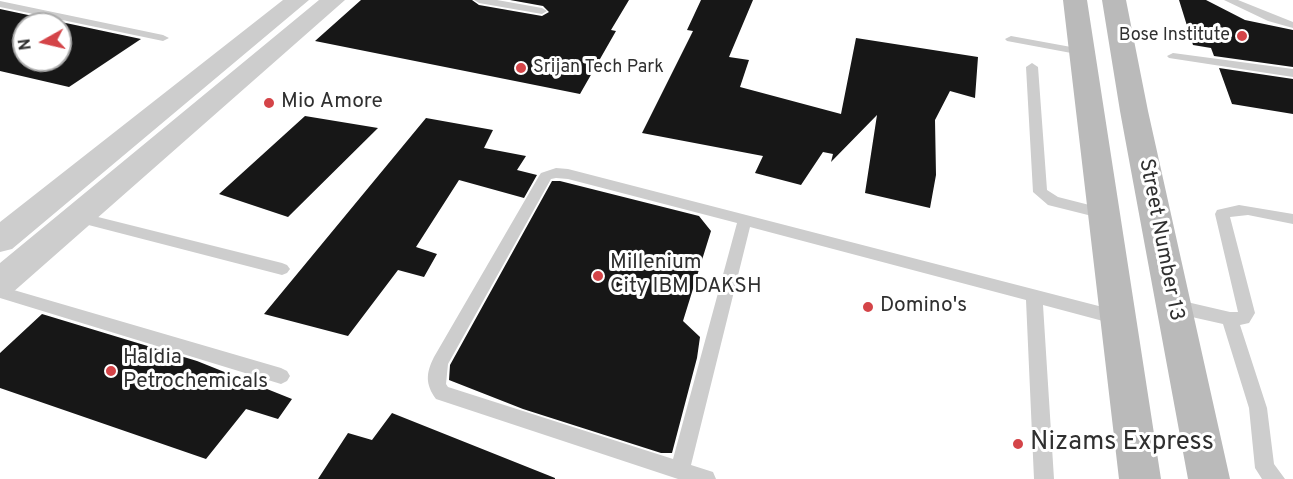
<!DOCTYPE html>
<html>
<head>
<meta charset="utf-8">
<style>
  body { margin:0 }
  #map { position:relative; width:1293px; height:479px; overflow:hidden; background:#fff; font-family:Overpass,sans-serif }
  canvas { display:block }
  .north { position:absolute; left:12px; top:12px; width:60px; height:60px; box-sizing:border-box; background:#fff; border:2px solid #acacac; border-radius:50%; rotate:262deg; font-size:16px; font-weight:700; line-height:24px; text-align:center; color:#303030 }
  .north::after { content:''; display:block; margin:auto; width:21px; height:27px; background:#d44448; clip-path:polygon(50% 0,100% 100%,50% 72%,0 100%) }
</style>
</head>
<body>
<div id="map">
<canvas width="1293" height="479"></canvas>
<div class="north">N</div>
</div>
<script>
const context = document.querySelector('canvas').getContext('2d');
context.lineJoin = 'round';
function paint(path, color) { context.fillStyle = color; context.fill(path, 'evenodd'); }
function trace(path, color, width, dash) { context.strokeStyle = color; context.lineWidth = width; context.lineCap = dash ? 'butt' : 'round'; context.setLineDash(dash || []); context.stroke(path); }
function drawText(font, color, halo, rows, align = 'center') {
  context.font = font + ' Overpass,sans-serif'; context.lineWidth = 6; context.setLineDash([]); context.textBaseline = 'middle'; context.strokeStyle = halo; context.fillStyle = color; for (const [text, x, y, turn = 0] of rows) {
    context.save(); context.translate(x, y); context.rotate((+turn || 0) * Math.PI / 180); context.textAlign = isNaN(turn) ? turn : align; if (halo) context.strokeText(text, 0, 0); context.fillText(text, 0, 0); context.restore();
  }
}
const building = new Path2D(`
  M361,0H472L479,5L542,16L549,12L543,6L510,0H629L611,30L616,31L580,94L315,41Z
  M701,0H753L729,57L749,60L740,87L841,114L856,38L978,57L975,98L950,91L935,120L936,175L930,208L865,193L877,115L831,162L833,154L823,152L801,185L755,173L763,156L642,133L693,31L687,30Z
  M1179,0H1206L1245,20L1293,30V67L1214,56L1211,48L1193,45Z
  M0,9L141,39L69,87L0,71ZM24,24H60V60H24Z
  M1219,68L1293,79V114L1232,104Z
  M305,116L378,128L288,217L219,194Z
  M426,118L493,130L484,148L526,156L517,170L537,175L524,198L459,180L416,247L437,254L424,277L398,270L348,336L264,314Z
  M552,181H560L699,216L711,231L683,321L700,337L697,358L672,453H661L523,409L449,380L450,365Z
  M42,314L197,361L292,399L278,419L246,409L206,459L0,388V353Z
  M392,413L555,478V479H318L348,433L372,440Z`);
const service = new Path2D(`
  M474,0H497L542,8L547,11L542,14L479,3Z
  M1224,0H1238L1293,22V28L1268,21Z
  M0,1L163,35L169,38L163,41L0,7Z
  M1011,36L1082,49L1088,52L1082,55L1007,41L1005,39Z
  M1173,53L1293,69V77L1169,58L1167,56Z
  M1032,63L1038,67L1047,190L1058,197L1109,210L1111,214L1109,218L1104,219L1048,205L1033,192L1026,67Z
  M556,168L568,169L1118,311L1124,313L1126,318L1124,323L1118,325L1043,305L1054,479H1034L1026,300L750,227L691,465L713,472L716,479H678L436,399C425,384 426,373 434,357L539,176L541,173ZM556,178L568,179L737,223L673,459L448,387L446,384L448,364L551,179Z
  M1239,205L1293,214V224L1248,215L1230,217L1255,313L1249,323L1240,325L1267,408L1274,464L1285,479H1262L1255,468L1249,408L1223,324L1174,313L1168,311L1166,306L1168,301L1174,299L1230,312H1238L1215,214L1217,210Z
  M78,212L282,263L287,265L290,269L287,273L282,275L73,221L71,217Z
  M0,286L281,368L287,371L290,376L287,381L281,384L0,298Z`);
const tertiary = new Path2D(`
  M283,0H309L12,249L0,252V222Z
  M319,0H345L12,293L0,297V263Z`);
const secondary = new Path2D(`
  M1063,0H1087L1161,479H1119Z
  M1102,0H1126L1148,111L1230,479H1188L1120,111Z`);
const markers = [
  [1242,36,6,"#d44448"],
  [521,68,6,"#d44448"],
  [269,103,6,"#d44448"],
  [598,276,6,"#d44448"],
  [868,307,6,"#d44448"],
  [111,371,6,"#d44448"],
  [1018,444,6,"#d44448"]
];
const farPoinames = [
  ["Bose Institute",1230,36],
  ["Srijan Tech Park",533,68,"left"]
];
const poiNames = [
  ["Mio Amore",281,103],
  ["Millenium",610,264],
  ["City IBM DAKSH",610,288],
  ["Domino's",880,307],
  ["Haldia",123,359],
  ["Petrochemicals",123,383]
];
const streetNames = [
  ["Street Number 13",1160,240,79]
];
const nearPoinames = [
  ["Nizams Express",1030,444]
];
paint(building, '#171717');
paint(service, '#cdcdcd');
paint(tertiary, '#cdcdcd');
paint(secondary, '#bababa');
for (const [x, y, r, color] of markers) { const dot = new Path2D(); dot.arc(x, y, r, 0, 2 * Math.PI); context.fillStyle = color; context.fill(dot); trace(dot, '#fff', 2); }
drawText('18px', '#303030', '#fff', farPoinames, 'right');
drawText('21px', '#303030', '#fff', poiNames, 'left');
drawText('21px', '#303030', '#fff', streetNames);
drawText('26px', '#303030', '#fff', nearPoinames, 'left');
</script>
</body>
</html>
